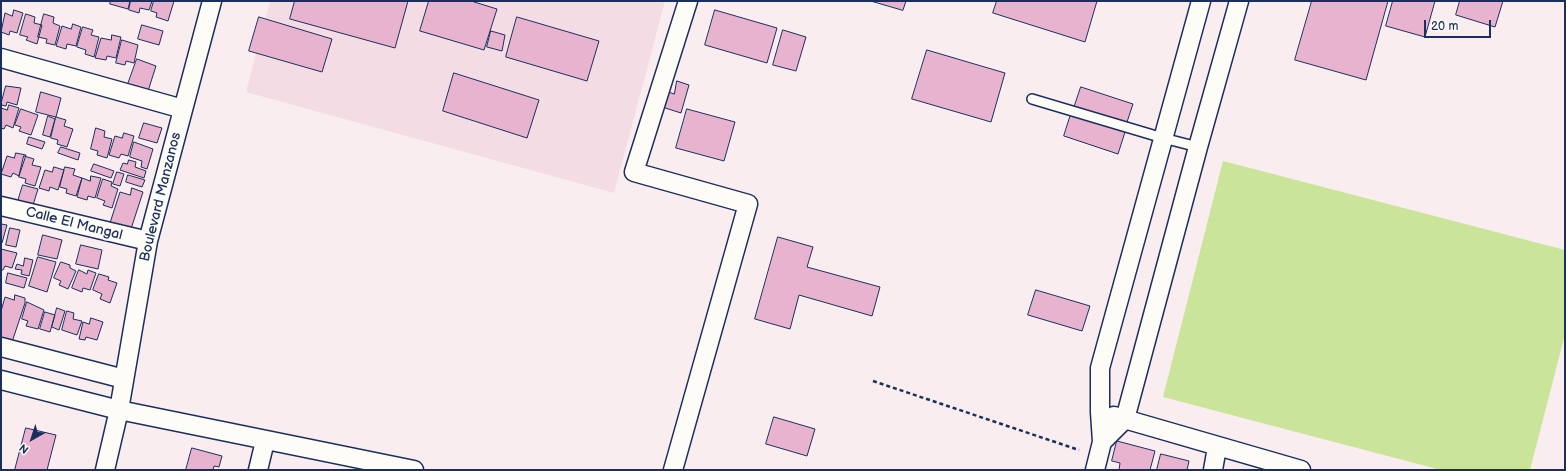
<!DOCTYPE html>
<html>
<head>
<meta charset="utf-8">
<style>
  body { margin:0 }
  #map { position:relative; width:1566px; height:471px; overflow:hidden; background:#f9edef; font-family:"Balsamiq Sans",sans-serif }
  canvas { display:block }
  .frame { position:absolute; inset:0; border:2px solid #1b2f5e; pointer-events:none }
  .north { position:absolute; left:12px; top:419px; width:40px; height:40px; -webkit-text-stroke:3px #fdfcf7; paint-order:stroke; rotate:219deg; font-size:11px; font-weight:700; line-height:16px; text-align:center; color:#1b2f5e }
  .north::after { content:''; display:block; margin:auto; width:14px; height:18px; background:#1b2f5e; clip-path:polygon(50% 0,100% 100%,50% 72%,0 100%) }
  .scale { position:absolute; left:1424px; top:20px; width:67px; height:18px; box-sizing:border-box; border:2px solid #1b2f5e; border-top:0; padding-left:5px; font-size:12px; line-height:14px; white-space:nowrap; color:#1b2f5e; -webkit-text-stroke:3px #fdfcf7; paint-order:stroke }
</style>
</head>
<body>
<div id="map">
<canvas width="1566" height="471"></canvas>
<div class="frame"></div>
<div class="north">N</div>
<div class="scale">20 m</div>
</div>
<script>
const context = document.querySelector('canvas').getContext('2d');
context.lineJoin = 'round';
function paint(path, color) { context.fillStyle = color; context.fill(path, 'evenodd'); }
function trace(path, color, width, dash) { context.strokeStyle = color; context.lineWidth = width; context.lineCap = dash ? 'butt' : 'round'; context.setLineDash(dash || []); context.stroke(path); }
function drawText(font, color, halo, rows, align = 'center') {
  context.font = font + ' "Balsamiq Sans",sans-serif'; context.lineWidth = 4; context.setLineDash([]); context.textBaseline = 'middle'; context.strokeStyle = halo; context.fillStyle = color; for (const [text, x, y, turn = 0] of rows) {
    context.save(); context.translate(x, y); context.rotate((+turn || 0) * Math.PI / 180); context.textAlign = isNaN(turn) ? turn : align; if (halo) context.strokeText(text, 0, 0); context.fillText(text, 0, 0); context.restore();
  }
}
const built = new Path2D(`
  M270,1H665L614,193L246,92Z`);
const green = new Path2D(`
  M1223,161L1565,250V334L1530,470H1441L1163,397Z`);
const building = new Path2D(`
  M111,1H130L128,9L110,4Z
  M131,1H152L149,10L140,8L139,13L129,10Z
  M154,1H174L168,21L156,17L157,13L151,11Z
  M295,1H408L395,48L290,19Z
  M429,1H471L497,9L484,50L420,31Z
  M871,1H906L903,10Z
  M997,1H1097L1085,42L993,13Z
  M1312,1H1388L1366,80L1295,60Z
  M1393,1H1435L1425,37L1386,26Z
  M1460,1H1503L1495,27L1456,15Z
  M14,10L23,13L17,33L10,31L9,35L1,32L5,13L12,16Z
  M715,10L777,28L767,63L705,45Z
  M26,14L35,17L34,23L42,25L37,44L26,40L28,37L20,35Z
  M44,14L54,17L53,23L60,26L55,45L46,43L47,39L38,37Z
  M259,17L332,39L322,72L249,51Z
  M517,17L599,41L587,81L506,57Z
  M73,24L81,27L76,46L67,44L66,49L56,46L62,26L71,29Z
  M142,25L163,31L159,45L138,39Z
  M83,27L93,30L91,35L99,37L94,57L85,54L86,50L77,47Z
  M783,30L806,37L796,71L773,65Z
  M491,31L505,35L502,51L487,47Z
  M112,35L121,37L116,58L107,56L106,60L95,58L101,38L111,40Z
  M122,40L138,45L134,63L126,61L125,65L116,63Z
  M927,50L1005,73L991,122L912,99Z
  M137,59L156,66L148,91L128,84Z
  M454,73L539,100L527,138L443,111Z
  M677,81L689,85L681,113L662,107L666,91L674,94Z
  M6,86L21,88L17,105L7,102L6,106L1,105Z
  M1081,87L1133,104L1126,125L1074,108Z
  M41,92L61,98L56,117L36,112Z
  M9,105L19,108L13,128L6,125L4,129L1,128V108L7,110Z
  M21,109L38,115L31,135L19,131L21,127L15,125Z
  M687,109L735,122L724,161L676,148Z
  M1071,114L1125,132L1118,154L1064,136Z
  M48,116L55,119L50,137L43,135Z
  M56,117L66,120L64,126L73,129L67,147L57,144L58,140L51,138Z
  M144,123L162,128L157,143L139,138Z
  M96,128L105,131L104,137L112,139L107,158L97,155L98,151L91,149Z
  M124,133L134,136L128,156L121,154L119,158L109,155L115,136L122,138Z
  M29,137L45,142L42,149L27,144Z
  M134,142L153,149L147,169L141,167L142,161L130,157Z
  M61,147L80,153L78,160L58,153Z
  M16,153L26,155L19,176L13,173L11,177L1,174L7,156L14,158Z
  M24,156L34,159L32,165L41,167L35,186L25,183L26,179L19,177Z
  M129,160L136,162L135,167L146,171L144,178L120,170L123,163L127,164Z
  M94,164L114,171L111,178L91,171Z
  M54,167L64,170L58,190L50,187L49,191L39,188L45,170L52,172Z
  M65,167L75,169L73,175L82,178L76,196L66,193L67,189L60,187Z
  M117,172L124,174L120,186L113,184Z
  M128,175L145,180L142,187L126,182Z
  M91,176L101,178L95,198L88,196L87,200L77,197L82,178L90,181Z
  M103,179L112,182L111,186L118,189L112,208L103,205L105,201L97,198Z
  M23,185L38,189L33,205L18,201Z
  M132,188L143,192L130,232L109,226L120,192L130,195Z
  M1,224L7,225L2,243H1Z
  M10,228L20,230L16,247L6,245Z
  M43,235L62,240L57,259L38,255Z
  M778,237L813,247L807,267L880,287L872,316L799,295L790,329L755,319Z
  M81,245L102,250L98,269L76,264Z
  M1,249L17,253L12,268L5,266L3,270H1Z
  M38,257L56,262L47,292L29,286Z
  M25,258L33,260L29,276L21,274L22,270L15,269L17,264L23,266Z
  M61,262L70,265V268L76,271L68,289L59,285L61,281L54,278Z
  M79,270L87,274L88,270L96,273L90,290L83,288L82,292L72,288Z
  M8,273L27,278L24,288L6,283Z
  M99,274L109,277L108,280L117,283L110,303L100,299L102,294L93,290Z
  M1036,290L1090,306L1082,331L1028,315Z
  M15,295L25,298V303L12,342L1,339V311L5,297L14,300Z
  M27,302L44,310L38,329L26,326L28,321L22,319Z
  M57,308L65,311L59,330L52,327Z
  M67,311L74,313L73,319L82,321L77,335L62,330Z
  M45,312L55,315L50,332L40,329Z
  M91,318L103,322L97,340L86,337L85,340L79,339L83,322L89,324Z
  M774,417L815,429L807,456L766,444Z
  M26,428L56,435L47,470H15Z
  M1117,441L1155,451L1150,470H1119L1120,463L1112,461Z
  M192,448L222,456L219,467L214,466L213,470H186Z
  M1161,454L1189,461L1187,470H1157Z`);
const path = new Path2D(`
  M873,381L1079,450`);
const service = new Path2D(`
  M1032,99L1163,138L1198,147`);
const minor = new Path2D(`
  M1,58L183,109
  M1,206L148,241
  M1,347L124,379
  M1,380L119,410L414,470
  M1114,416L1301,470
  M1102,442L1125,419L1198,147L1239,1
  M105,470L119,410L148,241L212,1
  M258,470L265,441
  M673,470L748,204L634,172L688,1
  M1095,470L1102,442L1100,412V368L1201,1
  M1213,470L1217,447`);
const streetNames = [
  ["Boulevard Manzanos",161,197,-76],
  ["Calle El Mangal",74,224,14]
];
paint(built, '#f4dce5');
paint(green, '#cae49a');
paint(building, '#e8b3ce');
trace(building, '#1b2f5e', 1);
trace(service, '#1b2f5e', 12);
trace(minor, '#1b2f5e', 21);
trace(path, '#1b2f5e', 2.5, [4, 3]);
trace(service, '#fdfcf7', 9);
trace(minor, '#fdfcf7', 18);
drawText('14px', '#1b2f5e', '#fdfcf7', streetNames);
</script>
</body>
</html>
